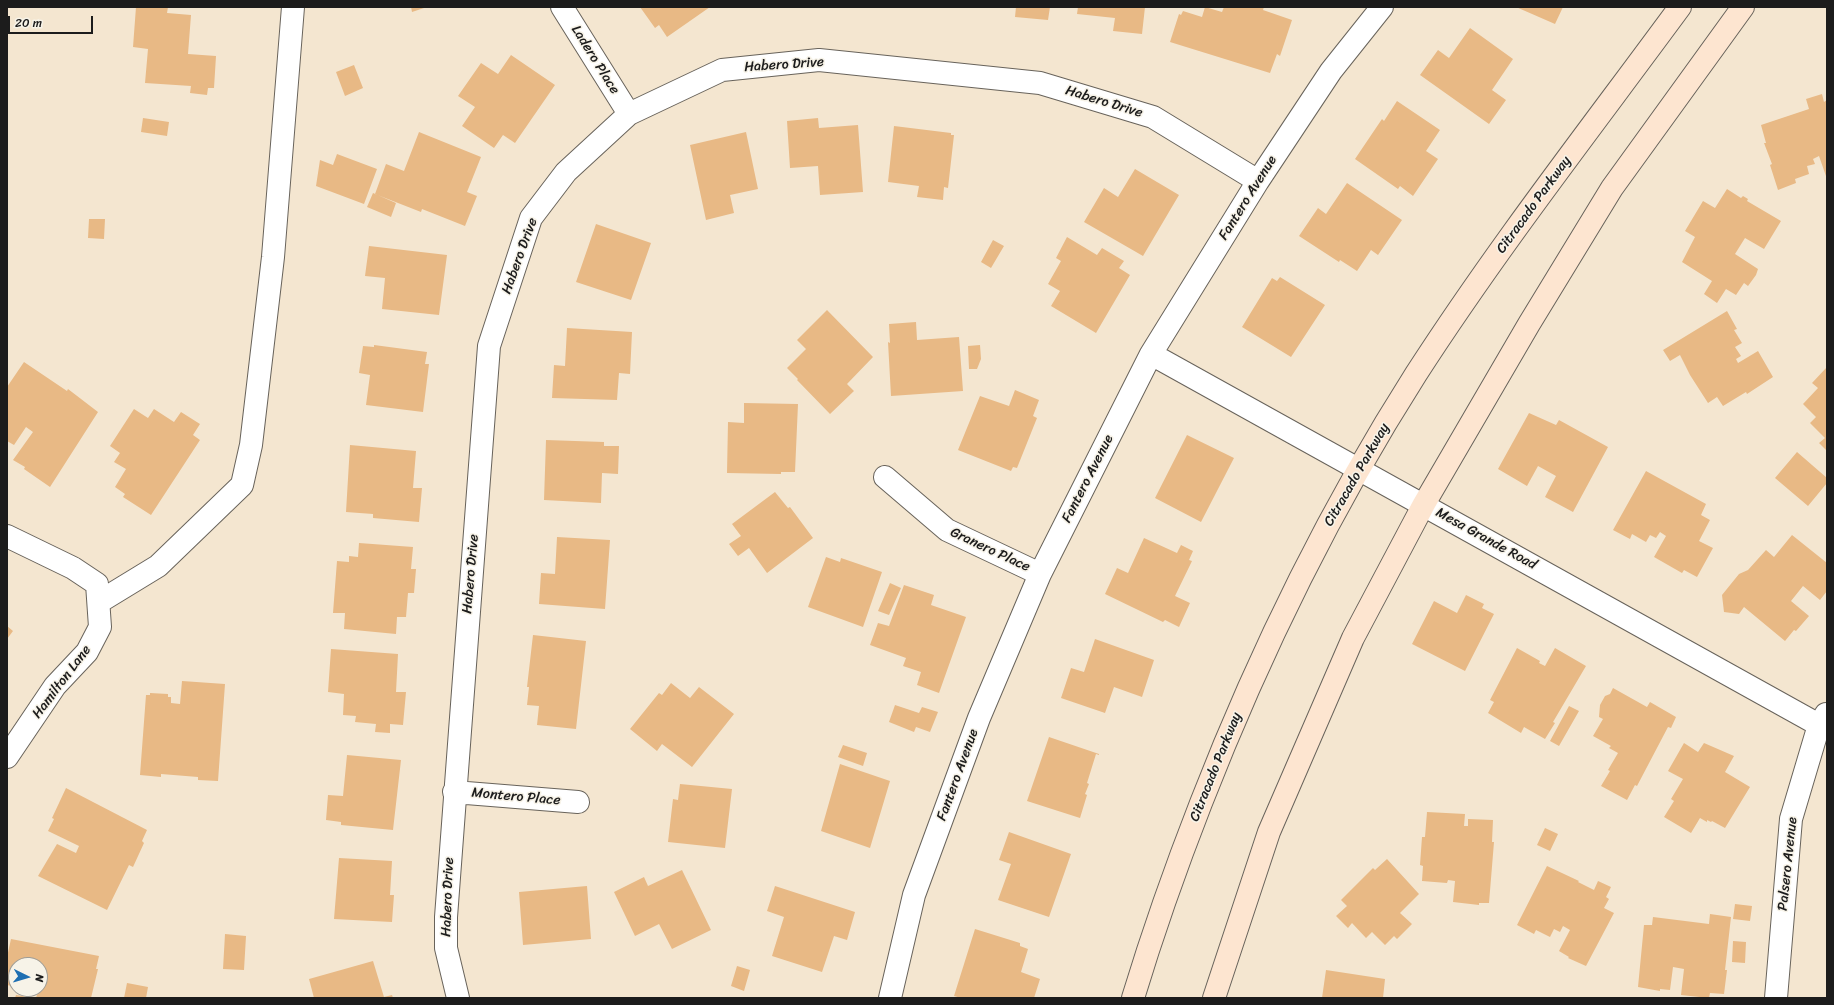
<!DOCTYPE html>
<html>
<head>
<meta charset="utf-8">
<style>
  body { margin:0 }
  #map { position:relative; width:1834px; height:1005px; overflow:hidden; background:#f4e6d0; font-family:Sriracha,sans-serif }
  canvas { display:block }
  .frame { position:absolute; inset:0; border:8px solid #1c1c1c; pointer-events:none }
  .north { position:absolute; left:8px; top:957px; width:40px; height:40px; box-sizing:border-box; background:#f7f3e8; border:1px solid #9f9d96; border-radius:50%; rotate:95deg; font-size:11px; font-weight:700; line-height:16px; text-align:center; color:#1c1c1c }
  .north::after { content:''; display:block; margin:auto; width:14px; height:18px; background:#1f6fb2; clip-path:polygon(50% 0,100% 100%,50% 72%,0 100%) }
  .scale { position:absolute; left:8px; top:16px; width:85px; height:18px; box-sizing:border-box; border:2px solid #1c1c1c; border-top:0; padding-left:5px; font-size:12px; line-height:14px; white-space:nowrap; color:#1c1c1c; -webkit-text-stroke:3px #f7f3e8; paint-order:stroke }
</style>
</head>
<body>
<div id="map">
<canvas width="1834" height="1005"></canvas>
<div class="frame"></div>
<div class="north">N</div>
<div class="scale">20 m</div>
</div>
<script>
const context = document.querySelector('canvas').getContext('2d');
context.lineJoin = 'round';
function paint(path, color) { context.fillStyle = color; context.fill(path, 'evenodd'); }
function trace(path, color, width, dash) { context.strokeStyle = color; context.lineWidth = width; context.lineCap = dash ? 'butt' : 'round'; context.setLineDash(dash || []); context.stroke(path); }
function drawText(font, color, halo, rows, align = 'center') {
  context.font = font + ' Sriracha,sans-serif'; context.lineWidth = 3; context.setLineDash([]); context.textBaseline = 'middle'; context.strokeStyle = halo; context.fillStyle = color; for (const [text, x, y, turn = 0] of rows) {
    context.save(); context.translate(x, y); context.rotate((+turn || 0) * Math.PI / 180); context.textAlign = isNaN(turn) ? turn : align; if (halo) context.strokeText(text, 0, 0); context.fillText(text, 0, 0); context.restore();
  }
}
const building = new Path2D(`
  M136,7H168L167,13L191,15L188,54L216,56L214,88H208L207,95L190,93L191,86L145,83L148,49L133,47Z
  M411,7H427L412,12Z
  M640,7H710L667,37L659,25L655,28Z
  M1016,7H1050L1048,20L1015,17Z
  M1078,7H1145L1142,34L1113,31L1115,18L1077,14Z
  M1205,7L1222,12L1224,7H1264L1263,10L1292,20L1280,56L1277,54L1270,73L1170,42L1179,14L1181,15L1183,11L1202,17Z
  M1516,7H1563L1555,24Z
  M1470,28L1513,59L1492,90L1506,100L1489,124L1420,75L1438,50L1449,58Z
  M511,55L555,85L515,143L503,135L494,148L462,126L475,107L458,96L481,63L498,74Z
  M354,65L363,88L345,96L336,72Z
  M1822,94L1824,102L1827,100V179L1819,156L1813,159L1815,164L1807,166L1809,174L1795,179L1796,183L1778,190L1770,165L1772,164L1764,143H1766L1761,125L1809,109L1806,99Z
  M1397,101L1440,130L1426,151L1438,159L1413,196L1400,186L1398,189L1355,159L1382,119L1384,121Z
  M143,118L169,122L167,136L141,132Z
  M818,118L819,128L858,125L863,192L820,195L818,166L790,168L787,121Z
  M894,126L951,133V135H954L948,188L944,187L943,200L917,197L919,186L888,182Z
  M419,132L481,157L467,192L477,196L465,226L422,209L421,212L375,194L386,164L404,171Z
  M746,132L758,189L730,195L734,213L706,220L690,145Z
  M337,154L377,169L364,204L316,186L320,160L333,165Z
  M1135,169L1179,195L1143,256L1084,222L1104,188L1118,197Z
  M1347,183L1402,220L1378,255L1371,250L1357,271L1340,260L1339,262L1299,236L1318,208L1326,214Z
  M1727,189L1741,198L1743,196L1748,199L1747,201L1781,221L1764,249L1745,238L1735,254L1758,269L1756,275L1748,286L1744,283L1736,295L1726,289L1717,303L1704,294L1712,281L1682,262L1695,237L1685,231L1703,201L1715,208Z
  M373,193L396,203L391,217L367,207Z
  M89,219H105L104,239L88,238Z
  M596,224L651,243L631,300L576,282Z
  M1067,237L1097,255L1102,248L1124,261L1119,268L1130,275L1096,333L1051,306L1060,291L1048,284L1061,261L1056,258Z
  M993,240L1004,246L991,268L981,262Z
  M369,246L447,255L439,315L382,309L385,278L365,276Z
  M1280,277L1325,305L1291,357L1242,327L1272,278L1277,281Z
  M827,310L873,357L847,384L854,391L830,414L797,380L798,379L787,368L806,349L797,340Z
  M1727,311L1737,329L1734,330L1742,343L1735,347L1741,356L1736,359L1738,363L1758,351L1773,377L1747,394L1746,392L1723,406L1717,397L1708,403L1690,375L1680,355L1670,361L1663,350Z
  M916,322L917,340L959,337L963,391L891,396L888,342L890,343L889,324Z
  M567,328L632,332L630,374L619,373L617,400L552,398L554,365L565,366Z
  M374,345L427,352L425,364H429L423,412L366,405L370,375L359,373L363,346L374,347Z
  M980,345L981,359L977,369H969L968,346Z
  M24,362L67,391L68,389L98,412L50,487L24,469L25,467L13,460L33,432L26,427L14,445L7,441V387Z
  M1827,367V451L1819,443L1825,438L1810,423L1816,417L1803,404L1818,388L1812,383Z
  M1015,390L1039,400L1033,416L1037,418L1017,468L1013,467L1011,471L958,450L980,396L1009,406Z
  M744,403L798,404L795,472H781V474L727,473L728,422L744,423Z
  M134,409L148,418L154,409L174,422L181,412L200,424L193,435L200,440L151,515L123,497L125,494L115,487L126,469L114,462L120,453L110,446Z
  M1529,413L1556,425L1559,420L1608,447L1573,512L1545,497L1556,476L1538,466L1527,486L1498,469Z
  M1187,435L1234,458L1201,522L1155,498Z
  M546,440L604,442V446H619L618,474L602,473L601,503L544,500Z
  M350,445L416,451L413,488H422L419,522L373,518V514L346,512Z
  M1797,452L1827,478V483L1808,506L1775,478Z
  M1646,471L1706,504L1701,515L1710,520L1699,541L1713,548L1697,577L1684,570L1682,573L1654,557L1666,536L1660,532L1656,538L1650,535L1646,542L1632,534L1630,539L1613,530Z
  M775,492L788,508L790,507L813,538L767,573L749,548L738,556L729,544L741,536L732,524Z
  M1792,535L1827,563V591L1820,600L1803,586L1791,601L1809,616L1796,631L1794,630L1785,641L1744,607L1739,614L1724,612L1722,595L1739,574L1748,570L1766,550L1774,557Z
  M557,537L610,540L605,609L539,604L541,573L555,574Z
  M1144,538L1177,553L1181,545L1193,551L1189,560L1192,561L1175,596L1190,603L1179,627L1165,620L1163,622L1105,594L1117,568L1128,573Z
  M359,543L413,547L411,569H416L414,593H408L406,617H397L396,634L344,629L345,613H333L337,561L349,562V556L358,557Z
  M826,557L840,562L841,558L882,572L863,627L808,607Z
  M890,583L901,588L889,615L878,611Z
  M904,585L934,595L931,605L966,617L939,693L917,685L921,672L903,666L906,658L870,645L878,623L889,626Z
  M1466,595L1484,604L1482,608L1494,614L1465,671L1412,644L1434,601L1457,613Z
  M7,626L13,631L7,639Z
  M533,635L586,641L576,729L537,725L539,706L527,705L529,687H527Z
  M1095,639L1154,660L1142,697L1114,687L1105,713L1061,698L1071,668L1084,672Z
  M1517,648L1540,661L1539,663L1545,666L1555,648L1586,666L1553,722L1555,723L1545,739L1524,727L1521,733L1488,713L1494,702L1490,700Z
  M331,649L398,654L396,692H406L403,725L390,724V733L375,732L376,724L355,722L356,716L343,715L344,694L328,692Z
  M182,681L225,684L218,781L198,780V777L161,774V777L140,775L146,695H150V693L168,694V697H171V703L180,704Z
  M671,683L690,698L699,687L734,714L692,767L662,744L657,751L630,729L659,693L662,695Z
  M1613,688L1647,707L1650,702L1676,717L1671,728L1668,727L1637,786L1635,785L1627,800L1601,786L1610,771L1608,770L1618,753L1609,748L1611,746L1593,736L1603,719L1599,717L1600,705L1605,696L1610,694Z
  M895,705L919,713L922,707L938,712L930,732L916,727L914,732L889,722Z
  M1569,706L1579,711L1559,746L1550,741Z
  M1049,737L1099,754V755L1096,754L1087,783L1089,784L1085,794L1087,795L1080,818L1027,801Z
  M1684,743L1698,752L1704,743L1734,756L1725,772L1750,787L1725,828L1712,821L1711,822L1707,820V822L1700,818L1691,833L1664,817L1674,801L1671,799L1683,779L1668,771Z
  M843,745L867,753L863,766L838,757Z
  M347,755L401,760L393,830L341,825V822L326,820L328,795L343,796Z
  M840,764L890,781L870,848L821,831Z
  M680,784L732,789L725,848L668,842L673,799L678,800Z
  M66,788L147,830L142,841L144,843L133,867L129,865L107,910L38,876L57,844L76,853L79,846L48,831L54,819L52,818Z
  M1427,812L1465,814L1464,826H1468V819L1493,820L1492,842H1494L1489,903H1479V905L1453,902L1455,881L1448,880L1447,883L1422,881L1423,866L1420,865L1422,837H1425Z
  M1545,828L1558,834L1550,851L1537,845Z
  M1009,832L1071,854L1049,917L998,900L1011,864L999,860Z
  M339,858L392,861L390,895H394L392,922L334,919Z
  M1387,859L1419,894L1400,913L1412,924L1397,939L1394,936L1385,945L1372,932L1366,938L1352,923L1348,928L1336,916L1347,906L1341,900L1373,868L1375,870Z
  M1547,866L1579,881L1578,882L1594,890L1598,881L1611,887L1606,897L1609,899L1604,908L1614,913L1586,966L1568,958L1569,957L1559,951L1570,930L1563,926L1560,932L1554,929L1550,937L1536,930L1534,934L1517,925Z
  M682,870L711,930L672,949L659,924L635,936L614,892L644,877L648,886Z
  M587,886L591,939L523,945L519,892Z
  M775,886L855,912L847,940L834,936L822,972L772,956L784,917L767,911Z
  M1735,904L1752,906L1750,921L1733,919Z
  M1710,914L1731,917L1725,970H1727L1724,994L1710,993L1709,998L1681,995L1684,969L1673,967L1670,990L1660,989V991L1638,987L1644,925H1652L1653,917L1709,924Z
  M975,929L1020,943V946L1028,949L1021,972L1040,979L1034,998H961L954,996Z
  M225,934L246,936L244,970L223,969Z
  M11,939L99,956L96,969H98L91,998H36L38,991L33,989H40V965H16V987L7,985V957Z
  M1733,941L1746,942L1745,963L1732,962Z
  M373,961L384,997L392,995L393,998H314L309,979Z
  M737,966L750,970L744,991L731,986Z
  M1326,970L1385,979L1383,998H1322Z
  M127,983L148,987L146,998H124Z
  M16,995L28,997V998H15Z`);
const street = new Path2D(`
  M562,7L629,114
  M1151,354L1819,725
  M885,477L947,530L1040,574
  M7,536L73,568L97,584L100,627L87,652L55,686L7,757
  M99,602L158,566L242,485L251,445L273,257L293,7
  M454,792L578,802
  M458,998L446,948V917L489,346L531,218L566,172L629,114L722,70L819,60L1040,83L1153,117L1258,181
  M890,998L914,895L979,718L1040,574L1151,354L1258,181L1331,71L1382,7
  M1776,998L1791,819L1819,725L1826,714`);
const secondary = new Path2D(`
  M1133,998C1153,932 1176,867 1201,803C1259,654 1330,509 1416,374C1498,247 1591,128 1680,7
  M1214,998L1269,832L1353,638L1424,504L1529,324L1612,188L1743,7`);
const streetNames = [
  ["Ladero Place",595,60,58],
  ["Habero Drive",784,65,-4],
  ["Habero Drive",1104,102,17],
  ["Fantero Avenue",1248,198,-58],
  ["Citracado Parkway",1534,205,-54],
  ["Habero Drive",520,256,-70],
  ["Citracado Parkway",1357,475,-60],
  ["Fantero Avenue",1088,479,-63],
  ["Mesa Grande Road",1486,539,29],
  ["Granero Place",990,550,25],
  ["Habero Drive",471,574,-85],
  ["Hamilton Lane",62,682,-53],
  ["Citracado Parkway",1216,767,-68],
  ["Fantero Avenue",958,775,-70],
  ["Montero Place",516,797,5],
  ["Palsero Avenue",1788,864,-84],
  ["Habero Drive",448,897,-88]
];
paint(building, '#e8b985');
trace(street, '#68635b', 24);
trace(secondary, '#68635b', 24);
trace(street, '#fff', 22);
trace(secondary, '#fde5d0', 22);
drawText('14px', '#1c1c1c', '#f7f3e8', streetNames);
</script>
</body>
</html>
